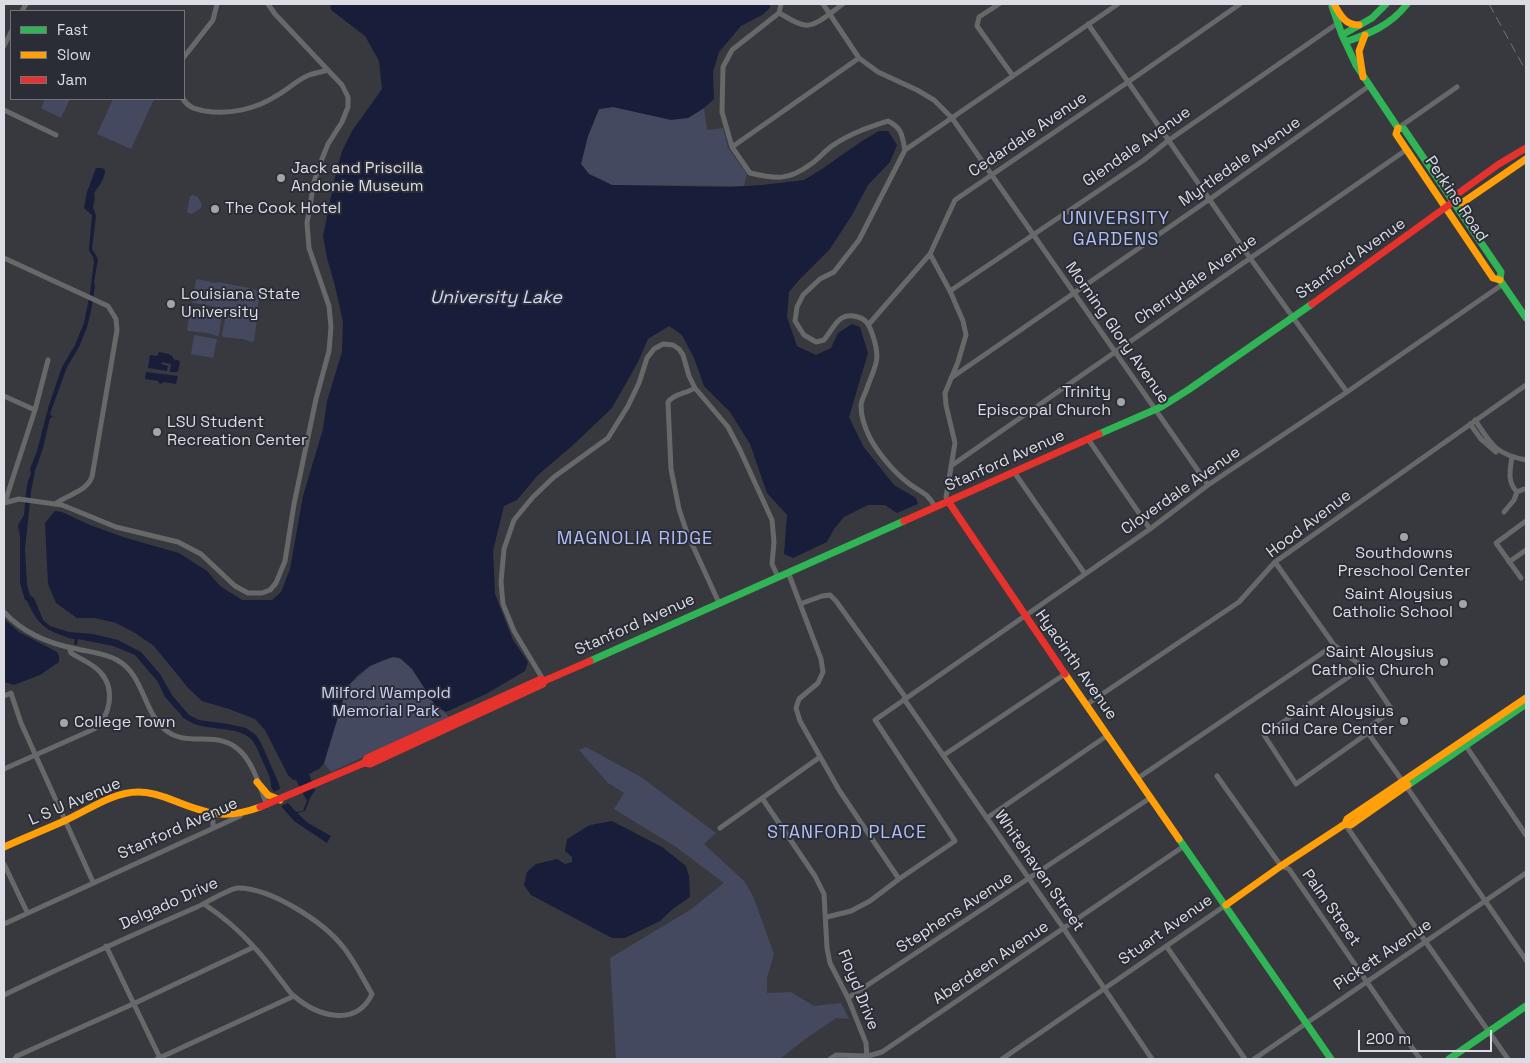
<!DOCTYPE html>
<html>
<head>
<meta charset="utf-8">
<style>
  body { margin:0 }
  #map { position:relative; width:1530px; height:1063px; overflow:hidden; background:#38393e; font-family:"Space Grotesk",sans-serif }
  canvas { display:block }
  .frame { position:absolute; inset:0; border:5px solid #dcdde4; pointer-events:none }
  .legend { position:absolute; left:10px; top:10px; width:175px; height:90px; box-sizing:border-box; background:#2b2d36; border:1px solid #72737c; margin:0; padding:6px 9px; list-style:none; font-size:15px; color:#dcdde4 }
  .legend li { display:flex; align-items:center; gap:10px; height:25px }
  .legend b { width:25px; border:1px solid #72737c }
  .scale { position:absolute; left:1358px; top:1030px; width:134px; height:22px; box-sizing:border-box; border:2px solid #dcdde4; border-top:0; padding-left:6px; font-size:15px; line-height:18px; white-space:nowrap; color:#dcdde4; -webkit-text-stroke:4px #2b2d36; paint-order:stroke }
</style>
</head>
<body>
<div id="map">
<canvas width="1530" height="1063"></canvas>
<div class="frame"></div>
<ul class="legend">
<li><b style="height:6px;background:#30b455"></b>Fast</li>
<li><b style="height:6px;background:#ff9f0a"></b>Slow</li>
<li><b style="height:6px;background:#e5322d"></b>Jam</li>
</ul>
<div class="scale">200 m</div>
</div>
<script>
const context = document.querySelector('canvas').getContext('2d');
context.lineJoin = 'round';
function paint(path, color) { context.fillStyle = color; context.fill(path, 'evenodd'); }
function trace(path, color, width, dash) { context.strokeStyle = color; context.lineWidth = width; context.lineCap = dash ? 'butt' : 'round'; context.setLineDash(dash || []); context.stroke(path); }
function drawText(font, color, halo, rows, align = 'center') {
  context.font = font + ' "Space Grotesk",sans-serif'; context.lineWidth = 4; context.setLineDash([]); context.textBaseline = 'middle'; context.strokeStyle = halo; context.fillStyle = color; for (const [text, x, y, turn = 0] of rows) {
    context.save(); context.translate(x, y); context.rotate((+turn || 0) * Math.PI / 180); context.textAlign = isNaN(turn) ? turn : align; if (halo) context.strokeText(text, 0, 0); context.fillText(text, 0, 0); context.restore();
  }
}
const green = new Path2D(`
  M45,99H70L61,118L41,108Z
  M113,99H154L131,149L97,134Z
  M613,107L688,118L704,108L707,130L723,128L728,148L747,174L744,186L612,185L589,174L581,164L588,136L599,109Z
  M192,195L198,197L200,202L202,203L201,208L192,214L188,213L187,211L190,196Z
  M197,279L216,283L218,282L249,288L250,289L260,290L257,312L256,314L236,310L226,309L225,307L222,308L193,303L192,302L196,280Z
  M193,307L202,310L221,312L222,313L219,335L217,336L208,333L188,331L187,329L191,308Z
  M227,313L256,317L257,319L254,341L252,342L243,339L223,337L222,335L226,314Z
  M194,335L217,339L213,358L191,354Z
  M393,657C414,659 423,689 434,704C439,710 445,711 449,717L331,772L324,763L347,687L370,666Z
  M586,747L641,777L716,833L704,844L744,881L753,896L774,954L767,978V993L791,992L814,1006L841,1003L849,1019L836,1018L804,1040L780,1059H616L610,958L690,910L724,883L676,847L614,809L624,793L608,783L579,750Z`);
const water = new Path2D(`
  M330,4H770V8L762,15L741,26L719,52L713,72L714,99L704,108L688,118L671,120L613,107L599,109L588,136L581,164L589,174L612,185L730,187L762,185L804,180L822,169L862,141L879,131H888L897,145L890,162L868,185L852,215L830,249L800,279L789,292L787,317L797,346L816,355L831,348L838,333L852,324L860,327L868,353L849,417L863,446L894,485L916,498L918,504L897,513L885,505H868L844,517L834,529L827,542L793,558L784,554L787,515L767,493L750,444L730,412L704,386L694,358L682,335L669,326L648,339L638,362L612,408L572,446L538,475L517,500L504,506L493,551L495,594L513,640L528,662L525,671L486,694L446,712L436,706L412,669L400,658L393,657L381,661L370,666L358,675L347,687L324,763L319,769L309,774L315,791L311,796L305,811L297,813L308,823L331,836L327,843L294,821L281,806L288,803L296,812L303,811L307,801L296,780H293L288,775L265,730L255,719L229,709L202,701L189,689L154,646L135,633L116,623L95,618H77L56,603L48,584L45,523L55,511L62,512L90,525L126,538L179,553L207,571L220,586L242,600H272L281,592L290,569L303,496L323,429L327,401L342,352L343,322L335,286L327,258L323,236L335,177L342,151L352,131L382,89L379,61L365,36L331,10Z
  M96,168H102L105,170C105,179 99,186 94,193L95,198L93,207L96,216L92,249L98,259L94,282L95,286L91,311L87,327L79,347L67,367L50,414L53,417L50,418L43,448L35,471L31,492L25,549L27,585L30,595L34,598L43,620L50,626L69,632L93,634L118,640L141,652L160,674L172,695L189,715L199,720L228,724L246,728L256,735L261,743L279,784L280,789L274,792L271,787C272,779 266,769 263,762C259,754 256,743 250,738C233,724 202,733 184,718H182V716L165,697L158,682L135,655L113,646L78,639L77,645L74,644L75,639H72C46,630 39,627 27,601L25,600L20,583V537L18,525L24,515L26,492L28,481L31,474L30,469L37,451L49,405L62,367L75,345L84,323L90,293L94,262L93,257L89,250L92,215L84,208L87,192Z
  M159,352L169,354L173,357V359L180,361L178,372H170L171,364L162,362L161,364L168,366L167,371L148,368L150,355L157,356Z
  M146,372L178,376L176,384L164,382L160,384L158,381L145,379Z
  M4,619L19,632L57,652L59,656V662L40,675L14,685L4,682Z
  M612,821L662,847L686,866L689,876L690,897L674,908L660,921L625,938H612L531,895L524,885L527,872L536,864L557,859L565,864L572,862V857L565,851L567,839L590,825Z`);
const street = new Path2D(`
  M781,4L779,13L732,50L723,67L722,112L732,147L750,173C776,179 788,181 811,164C820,158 826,149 835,144C851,133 870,127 888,121C902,128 902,135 905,150L859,240L834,272L820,279L803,295L797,307L795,321L804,335L816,342L824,340C835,327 838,311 858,317C866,319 869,325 872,333C882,362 875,364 866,391C864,396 861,401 861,406C861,417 865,428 870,438C878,453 894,472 907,482C919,492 928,492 935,507
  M823,4L859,58L878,72L917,90L934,100L952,118L1208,485
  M999,4L979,17L977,26L1013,76
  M22,11L26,4
  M779,13C787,17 796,24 805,25C816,27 834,10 843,4
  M1088,24L1250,258L1347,392
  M4,46L11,32
  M184,57L213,20L217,4
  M183,99C189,108 195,109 205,111C229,115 256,109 276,96C287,90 297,80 309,75C315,73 321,72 328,70
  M4,110L56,135
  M1398,128L1457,87
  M732,147L859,58
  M905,150L1118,4
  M930,254L950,291L963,321L966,335L958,362L945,393L946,405L955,443L946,497L948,501
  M4,258L108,306L116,319L117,330L92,477C85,493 68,494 55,504
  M950,291L1144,160L1169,140L1338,23
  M869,324L930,254L955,200L1128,82L1240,4
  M951,378L1210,199L1369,86
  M695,388C686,394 675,393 668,402L671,469L679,509L687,533L719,603
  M4,396L35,410
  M1475,420C1492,445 1495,454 1526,460
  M1470,424L1481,439L1496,452
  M1088,439L1150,529
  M1512,457C1510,470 1507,482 1517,492
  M951,466L1406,150
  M1014,472L1085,574
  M5,502L35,410L48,360
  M4,503L19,499L62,505L116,527L178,542L201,554L235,586L248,593H262L270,590L276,583L285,561L294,504L316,399L329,351L331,327L329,306L309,248L307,223L314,182L322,159L328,144L342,122L348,107V97L342,85L275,14L268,4
  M1504,512L1514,500L1517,492L1524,489
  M1275,562L1334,645L1363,667L1392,710L1372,725L1368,733L1296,784L1264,735L1363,667
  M1509,562L1526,550
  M788,572L821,659L823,672L818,683L799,699L796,708L800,721L839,790L899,879
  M1521,578L1496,543L1526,521
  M800,604L822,596L830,595L836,601L906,698
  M4,612C23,633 50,644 77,649C90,652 105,653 117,660C143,674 143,709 163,728C187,751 219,726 243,754C255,768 260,788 267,805
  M544,681L514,631L503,604L501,582L504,549L514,520L533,497L554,477L608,438L628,406L639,383L647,358L654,349L663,344L673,345L679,349L683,355L689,376L695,388L728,427L740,450L772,520L774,542L772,564L778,577
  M4,696L11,693L21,723L93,882
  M904,699L1064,929L1152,1059
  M1086,705L1239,602L1275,562L1526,385
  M1368,733L1406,786L1526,960
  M1466,746L1526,835
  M944,755L1065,674
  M4,769L94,729C111,716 115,689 101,673C94,664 80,659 71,653L69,647
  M1217,776L1281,866L1289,869L1420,1059
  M1138,778L1334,645
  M762,798L815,876L824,894L827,948L830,963L848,998L866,1043L867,1058
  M987,818L1108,735
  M1345,824L1425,941L1508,1059
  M213,828V814
  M720,828L820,757
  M4,864L27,912
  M827,917L851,911L870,901L899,879L955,841L875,720L1150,529L1208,485L1347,392L1503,284
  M4,924L240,816
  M106,946L160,1058
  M1167,947L1245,1059
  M4,995C68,964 132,935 197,907C206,903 230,888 238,888C271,888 324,922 344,948C355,962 363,979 372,994C356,1028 317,1016 294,996C290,993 287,988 284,984C274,972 265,958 253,946C238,929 222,916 204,904
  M848,998L1150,798
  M15,1059L17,1056L133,1004L254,947
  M157,1059L294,996
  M830,1059L836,1055L868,1056L882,1052L1184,846
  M1002,1059L1226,905
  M1254,1059L1526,873`);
const fast = new Path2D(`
  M1332,6L1342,35L1356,65L1398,128L1404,129L1501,272L1500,280L1526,318
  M1342,35L1372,18L1386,4
  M1345,42C1369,34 1391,25 1407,4
  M1099,434L1161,407L1188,390L1312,304
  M590,661L904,521
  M1408,785L1526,704
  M1179,839L1331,1059
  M1449,1059L1526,1006`);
const slow = new Path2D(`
  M1334,4C1340,15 1345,25 1359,25
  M1363,77L1359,51L1365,35
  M1398,128L1396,134L1493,278L1500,280
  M1453,202L1462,203L1526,159
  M1065,674L1179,839
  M257,782L268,795L280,800
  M1345,824L1347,819L1526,698
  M4,847C24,838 44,830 64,821C87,811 112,792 138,792C152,792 163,796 175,801C208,814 225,820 260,807
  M1226,905L1281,866L1345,824L1351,825L1408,785`);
const jam = new Path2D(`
  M1312,304L1453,202L1456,195L1499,164L1526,148
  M948,501L1065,674
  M904,521L1099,434
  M364,763L367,758L541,679L544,681L590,661
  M260,807L364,763L370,764L543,684L544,681`);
const rail = new Path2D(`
  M1489,4L1526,71`);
const markers = [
  [281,178,5,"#a3a4aa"],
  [215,209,5,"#a3a4aa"],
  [171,304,5,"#a3a4aa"],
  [1121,402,5,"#a3a4aa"],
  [157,432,5,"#a3a4aa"],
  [1404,537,5,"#a3a4aa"],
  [1463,604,5,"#a3a4aa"],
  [1444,662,5,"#a3a4aa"],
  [1404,721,5,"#a3a4aa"],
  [64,723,5,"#a3a4aa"]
];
const streetNames = [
  ["Cedardale Avenue",1028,135,-34],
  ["Glendale Avenue",1137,147,-35],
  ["Myrtledale Avenue",1240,162,-35],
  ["Perkins Road",1456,199,56],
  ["Stanford Avenue",1351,259,-35],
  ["Cherrydale Avenue",1196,280,-35],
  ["Morning Glory Avenue",1117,333,55],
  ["Stanford Avenue",1005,461,-24],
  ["Cloverdale Avenue",1181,491,-35],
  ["Hood Avenue",1309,524,-37],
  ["Stanford Avenue",635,625,-24],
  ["Hyacinth Avenue",1076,665,55],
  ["L S U Avenue",75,802,-23],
  ["Stanford Avenue",178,829,-24],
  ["Whitehaven Street",1039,871,55],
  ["Delgado Drive",169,904,-24],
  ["Palm Street",1331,908,55],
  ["Stephens Avenue",955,913,-33],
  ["Stuart Avenue",1166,930,-35],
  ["Pickett Avenue",1383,955,-34],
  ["Aberdeen Avenue",991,963,-34],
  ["Floyd Drive",858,990,68]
];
const poiNames = [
  ["Jack and Priscilla",291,169],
  ["Andonie Museum",291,187],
  ["The Cook Hotel",225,209],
  ["Louisiana State",181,295],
  ["University",181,313],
  ["Trinity",1111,393,"right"],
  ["Episcopal Church",1111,411,"right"],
  ["LSU Student",167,423],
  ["Recreation Center",167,441],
  ["Southdowns",1404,554,"center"],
  ["Preschool Center",1404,572,"center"],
  ["Saint Aloysius",1453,595,"right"],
  ["Catholic School",1453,613,"right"],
  ["Saint Aloysius",1434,653,"right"],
  ["Catholic Church",1434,671,"right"],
  ["Saint Aloysius",1394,712,"right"],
  ["Child Care Center",1394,730,"right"],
  ["College Town",74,723]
];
const parkNames = [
  ["Milford Wampold",386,694],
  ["Memorial Park",386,712]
];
const neighbourhoodNames = [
  ["UNIVERSITY",1116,219],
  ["GARDENS",1116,240],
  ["MAGNOLIA RIDGE",635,539],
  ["STANFORD PLACE",847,833]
];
const waterNames = [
  ["University Lake",496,298]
];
paint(green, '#444960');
paint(water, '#181d3a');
trace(street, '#67686a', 5);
trace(fast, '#30b455', 7);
trace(slow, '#ff9f0a', 7);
trace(jam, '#e5322d', 7);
trace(rail, '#737375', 1, [10, 5]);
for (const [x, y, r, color] of markers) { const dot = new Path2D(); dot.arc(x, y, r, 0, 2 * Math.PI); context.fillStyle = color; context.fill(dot); trace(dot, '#2b2d36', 2); }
drawText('16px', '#dcdde4', '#2b2d36', streetNames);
drawText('16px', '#dcdde4', '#2b2d36', poiNames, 'left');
drawText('16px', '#cad4fc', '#2b2d36', parkNames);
context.letterSpacing = '1px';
drawText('18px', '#b1bff6', '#2b2d36', neighbourhoodNames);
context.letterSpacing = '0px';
drawText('italic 18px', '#ccd6fe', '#2b2d36', waterNames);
</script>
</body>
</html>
